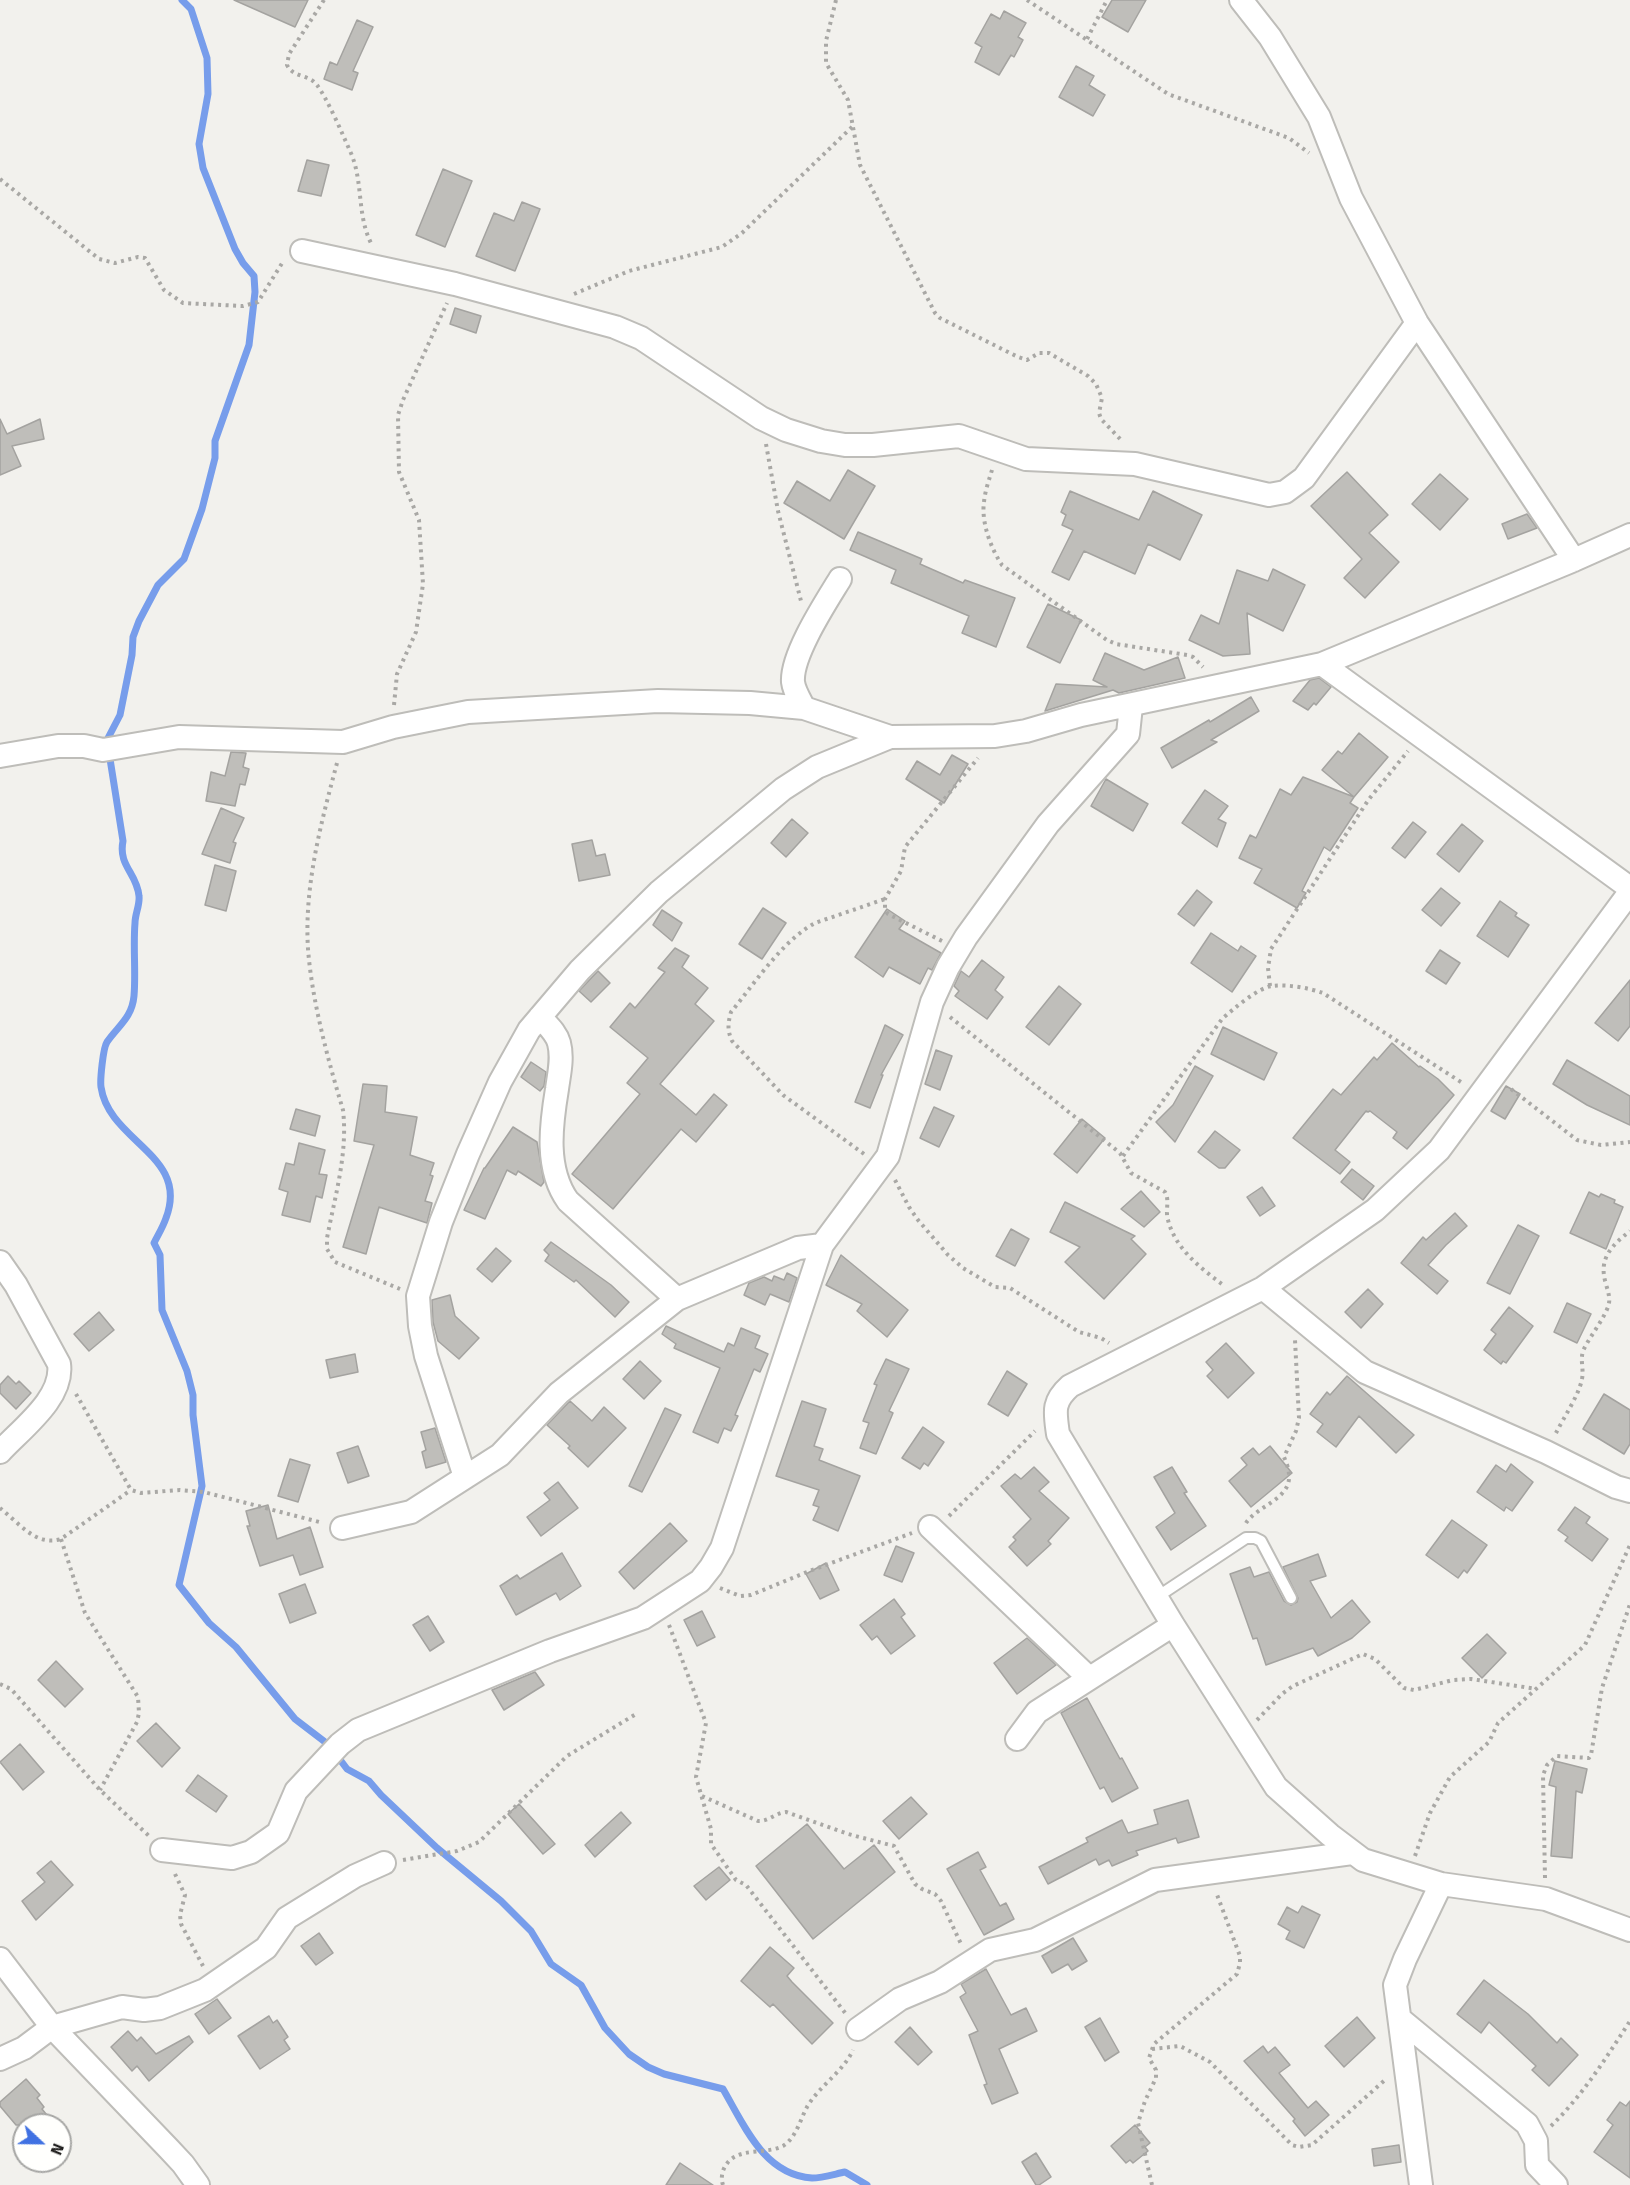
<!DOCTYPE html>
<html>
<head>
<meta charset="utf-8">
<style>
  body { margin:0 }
  #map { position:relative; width:1630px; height:2185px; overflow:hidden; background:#f2f1ed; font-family:"Fira Sans",sans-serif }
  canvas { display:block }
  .north { position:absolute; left:12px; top:2113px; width:60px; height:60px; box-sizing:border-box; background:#fffffd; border:2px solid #a6a6a4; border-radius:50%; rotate:112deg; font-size:16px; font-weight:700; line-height:24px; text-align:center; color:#21201f }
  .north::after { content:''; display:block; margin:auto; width:21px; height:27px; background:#4071e2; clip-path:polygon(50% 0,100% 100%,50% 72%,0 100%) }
</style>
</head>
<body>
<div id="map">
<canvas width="1630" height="2185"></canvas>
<div class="north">N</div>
</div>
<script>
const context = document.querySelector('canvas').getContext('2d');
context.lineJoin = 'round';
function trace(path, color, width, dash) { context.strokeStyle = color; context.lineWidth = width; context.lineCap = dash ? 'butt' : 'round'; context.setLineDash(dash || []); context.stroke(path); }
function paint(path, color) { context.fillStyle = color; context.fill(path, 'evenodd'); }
const stream = new Path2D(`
  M182,0L191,9L207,58L208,94L199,144L203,168L235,249L243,263L254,276L255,292L249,345L215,441V458L202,509L184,559L158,585L139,621L133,637L132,655L120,715L107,740L123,841C118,866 137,873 139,896C140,905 135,914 135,923C133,947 136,972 134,996C132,1018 118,1026 107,1042C103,1048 100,1080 101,1087C109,1142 190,1155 166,1218C163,1227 158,1235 154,1243L160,1255L162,1310L187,1371L193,1395V1415L202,1486L179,1585L209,1623L236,1647L295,1719L329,1745L347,1769L369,1781L381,1795L437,1848L501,1901L531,1931L551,1964L581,1985L605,2028L629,2054L648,2067L664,2074L723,2089C744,2125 764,2175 812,2178C822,2178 835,2174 845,2172L867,2185`);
const building = new Path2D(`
  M234,0H308L295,27Z
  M1112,0H1146L1128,32L1102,17Z
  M1004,11L1026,23L1018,37L1023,40L1014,57L1011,55L999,75L975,62L982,47L975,43L991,14L1000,19Z
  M357,20L373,27L353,71L358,73L352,90L324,79L330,62L337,65Z
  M1076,66L1094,76L1089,85L1105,95L1093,116L1059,97Z
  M307,160L329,165L321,196L298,191Z
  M443,169L472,181L445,247L416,235Z
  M522,202L540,209L515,271L476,256L494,213L514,221Z
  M455,308L481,316L476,333L450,324Z
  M0,419L7,434L40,419L44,439L12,446L21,466L0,475Z
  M848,470L875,486L844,539L784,503L797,481L830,501Z
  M1347,472L1388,515L1369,533L1399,562L1365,598L1344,578L1362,559L1311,506Z
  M1440,474L1468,499L1440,530L1412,504Z
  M1070,491L1139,520L1153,491L1202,515L1180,560L1148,544L1135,574L1084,551L1069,580L1052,572L1073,530L1062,525L1066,515L1061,512Z
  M1527,514L1537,528L1508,539L1502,524Z
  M858,532L922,559L920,564L963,583L965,580L1015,598L996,647L962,633L969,616L891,583L896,570L850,550Z
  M1273,569L1305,585L1283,631L1247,613L1250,654L1223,656L1189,640L1201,615L1219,624L1237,570L1268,581Z
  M1048,604L1081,620L1060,663L1027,647Z
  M1105,653L1144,670L1178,657L1185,678L1119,693L1113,690L1045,711L1056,684L1107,687L1093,680Z
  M1319,678L1331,687L1316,705L1314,703L1308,710L1293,701L1310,680Z
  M1251,697L1259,711L1211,740L1217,742L1172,768L1161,748L1209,720L1210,722Z
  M1359,733L1388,757L1354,797L1322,770L1338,751L1342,754Z
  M231,752L246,753L243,767L249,769L245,785L240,784L235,806L206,801L211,772L225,776Z
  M952,755L968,764L944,803L906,779L917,761L940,775Z
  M1303,777L1354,797L1350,803L1358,808L1330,851L1324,847L1302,891L1306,893L1297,908L1254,883L1262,869L1239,858L1250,835L1256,838L1280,789L1291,795Z
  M1106,779L1148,804L1133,831L1091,806Z
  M1205,790L1228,806L1218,819L1226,823L1217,847L1182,823Z
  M221,808L244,818L233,842L236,843L230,863L202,854Z
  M792,819L808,833L786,857L771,843Z
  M1413,822L1426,832L1405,858L1392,848Z
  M1462,824L1483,841L1459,872L1437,854Z
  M592,840L596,856L605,854L610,875L579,881L572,844Z
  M215,865L236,871L226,911L205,905Z
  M1441,888L1460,903L1441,926L1422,910Z
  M1197,890L1212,902L1194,926L1178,914Z
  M1500,901L1517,913L1515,916L1529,925L1508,957L1477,936Z
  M763,908L786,923L762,959L739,944Z
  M887,909L905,921L899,929L941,953L932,970L928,968L920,984L889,967L883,977L855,957Z
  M662,910L682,923L672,941L653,925Z
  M1211,933L1238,951L1241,946L1256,956L1232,992L1191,963Z
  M675,948L689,956L682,967L708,988L695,1004L714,1021L660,1084L696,1115L714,1094L727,1105L696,1142L681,1129L613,1209L572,1174L640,1094L627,1083L648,1058L610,1027L630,1003L635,1008L665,972L658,968Z
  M1440,950L1460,963L1446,984L1426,971Z
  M982,960L1004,977L995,990L1003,997L987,1019L955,996L959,991L954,986L961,971L969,977Z
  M598,971L610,983L591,1002L579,991Z
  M1630,980V1026L1618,1041L1595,1023Z
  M1059,986L1081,1004L1049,1045L1026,1027Z
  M885,1025L903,1035L881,1075H883L870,1108L855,1102Z
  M1223,1027L1277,1053L1264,1080L1211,1054Z
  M1392,1043L1419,1067L1420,1066L1438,1079L1454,1095L1407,1149L1393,1138L1397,1132L1370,1111L1368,1112L1366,1111L1335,1150L1350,1162L1340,1174L1293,1138L1333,1089L1341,1095L1374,1057L1377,1060Z
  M936,1050L952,1056L940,1090L925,1084Z
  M1567,1060L1630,1096V1125L1587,1105L1553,1084Z
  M531,1062L546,1072L544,1086L540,1091L521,1077Z
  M1195,1066L1213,1076L1175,1142L1156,1122L1173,1105Z
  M363,1084L387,1086L385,1112L417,1117L410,1155L434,1163L430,1175L433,1176L425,1201L432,1203L427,1223L379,1207L366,1254L343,1247L374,1145L354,1141Z
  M1506,1086L1520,1094L1505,1119L1491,1111Z
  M934,1107L954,1116L939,1147L920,1138Z
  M296,1109L320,1116L315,1136L290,1129Z
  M1082,1119L1105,1138L1077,1173L1054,1154Z
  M513,1127L537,1142L544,1182L541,1186L518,1171L516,1175L507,1170L485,1219L464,1210L484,1168H485Z
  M1215,1131L1240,1150L1225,1168H1219L1198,1152Z
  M299,1143L325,1150L319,1174L327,1175L322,1198L316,1196L310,1222L282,1215L288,1192L279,1189L286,1163L294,1165Z
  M1352,1169L1374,1186L1363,1200L1341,1182Z
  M1262,1187L1275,1206L1260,1216L1247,1197Z
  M1141,1191L1160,1212L1144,1227L1121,1209Z
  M1589,1192L1599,1197L1601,1194L1615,1200L1614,1203L1623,1207L1606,1249L1570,1233Z
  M1065,1202L1135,1236L1131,1239L1146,1254L1104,1299L1065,1262L1080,1247L1050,1232Z
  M1455,1213L1467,1226L1446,1245L1428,1265L1448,1281L1437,1294L1401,1263L1423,1237L1426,1240Z
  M1518,1225L1539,1236L1510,1294L1487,1283Z
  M1011,1229L1029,1239L1015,1266L996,1256Z
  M551,1242L611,1285L629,1302L615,1317L576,1280L574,1282L545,1261L549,1255L544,1250Z
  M496,1248L511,1261L492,1282L477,1269Z
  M841,1255L908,1310L887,1337L857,1311L862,1304L826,1285Z
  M787,1273L797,1278L789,1302L770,1294L765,1305L744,1295L749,1283L764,1277L772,1281L774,1276L784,1280Z
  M1368,1289L1383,1304L1361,1328L1345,1312Z
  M450,1295L455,1316L479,1338L459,1359L438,1341L433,1322L432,1300Z
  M1567,1303L1591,1314L1577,1343L1554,1332Z
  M1509,1307L1533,1326L1506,1363L1503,1361L1501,1364L1484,1350L1496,1334L1491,1330Z
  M99,1312L114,1330L89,1351L74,1334Z
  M666,1326L724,1352L728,1343L734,1346L741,1328L760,1336L755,1348L768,1354L760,1372L754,1369L735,1415L738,1416L731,1431L724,1428L718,1443L693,1432L720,1368L674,1348L676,1344L662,1334Z
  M1226,1343L1254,1373L1228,1398L1207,1376L1213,1370L1206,1362Z
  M355,1354L358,1372L330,1378L326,1360Z
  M886,1359L909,1369L889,1411L893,1413L876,1454L860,1448L869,1423L863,1421L877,1385L874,1384Z
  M640,1361L661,1381L644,1399L623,1379Z
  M1007,1371L1027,1384L1008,1416L988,1404Z
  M8,1376L16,1384L19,1381L31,1393L16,1409L0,1393V1385Z
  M1347,1376L1414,1435L1396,1453L1359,1416L1336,1447L1317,1432L1323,1424L1310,1414L1327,1392L1330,1395Z
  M1604,1394L1630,1410V1444L1624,1454L1583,1429Z
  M570,1401L592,1421L604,1407L626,1428L588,1467L568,1448L570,1446L547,1425Z
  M802,1401L826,1409L814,1446L823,1449L819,1460L860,1476L838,1531L813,1520L819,1507L813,1505L819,1490L776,1476Z
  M665,1408L681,1415L642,1492L629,1486Z
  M923,1427L944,1442L928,1466L924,1463L920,1469L902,1458Z
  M435,1428L446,1462L426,1468L422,1452L426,1450L421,1432Z
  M358,1446L369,1476L348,1483L337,1453Z
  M1270,1446L1292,1473L1251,1507L1229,1481L1247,1465L1241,1458L1253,1448L1259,1455Z
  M290,1459L310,1465L298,1502L278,1496Z
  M1511,1464L1533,1482L1512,1511L1506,1507L1504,1511L1477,1492L1496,1465L1506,1472Z
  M1034,1467L1049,1482L1039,1491L1069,1518L1048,1541L1051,1544L1027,1566L1009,1547L1016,1540L1013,1537L1031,1519L1001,1486L1015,1474L1021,1479Z
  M1172,1467L1187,1492L1184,1493L1206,1526L1171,1550L1156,1527L1175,1513L1154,1477Z
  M558,1482L578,1508L541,1536L527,1517L550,1500L544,1493Z
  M268,1505L277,1539L310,1527L323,1567L300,1575L293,1555L260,1566L247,1526H250L246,1511Z
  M1575,1507L1590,1517L1586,1523L1608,1539L1592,1561L1565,1541L1568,1537L1558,1530Z
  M1452,1520L1487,1545L1467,1573L1464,1570L1458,1578L1426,1555Z
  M670,1523L687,1541L634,1589L619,1572Z
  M896,1546L914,1553L902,1582L884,1575Z
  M562,1553L581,1586L560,1600L556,1593L516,1615L500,1586L517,1575L520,1579Z
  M1318,1554L1326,1576L1310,1581L1331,1618L1352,1600L1370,1622L1352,1638L1318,1656L1313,1648L1266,1665L1257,1638L1253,1639L1230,1574L1250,1567L1254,1577L1269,1572L1284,1601L1291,1605L1297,1602L1298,1598L1283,1567Z
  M826,1563L839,1590L820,1599L806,1574Z
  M305,1584L316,1613L290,1623L279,1594Z
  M894,1599L905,1614L901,1617L915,1636L891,1654L877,1636L872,1640L860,1625Z
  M702,1611L715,1637L697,1646L684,1620Z
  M428,1616L444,1642L430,1651L413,1625Z
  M1487,1634L1506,1653L1482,1678L1462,1658Z
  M1027,1638L1056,1665L1017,1694L994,1663Z
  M56,1661L83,1689L65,1707L38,1680Z
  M535,1672L544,1685L504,1710L492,1690Z
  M1087,1698L1120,1759L1122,1758L1138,1788L1112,1802L1104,1787L1100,1789L1061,1713Z
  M156,1723L180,1748L162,1767L137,1741Z
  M20,1744L44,1772L23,1790L0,1762Z
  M1555,1761L1587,1769L1582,1793L1576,1791L1572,1858L1551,1856L1556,1787L1549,1785Z
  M198,1775L227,1796L216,1812L186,1791Z
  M911,1797L927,1814L899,1839L883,1821Z
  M1188,1800L1199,1837L1178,1843L1176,1838L1136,1851L1138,1855L1112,1866L1109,1860L1099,1865L1096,1859L1048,1884L1039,1867L1088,1842L1086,1838L1122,1820L1128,1833L1158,1824L1154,1810Z
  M519,1804L555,1844L543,1854L508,1814Z
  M621,1812L631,1823L595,1857L585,1845Z
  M807,1824L844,1869L874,1845L895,1872L813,1939L756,1866Z
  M978,1852L986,1867L980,1870L1000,1906L1006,1903L1014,1919L984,1935L947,1869Z
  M51,1861L73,1885L36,1920L22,1901L45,1882L37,1873Z
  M719,1867L730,1880L706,1900L694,1886Z
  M1302,1906L1320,1915L1304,1948L1286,1939L1290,1931L1278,1924L1287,1907L1298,1913Z
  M319,1933L333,1953L316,1965L301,1946Z
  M1073,1938L1087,1961L1072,1970L1068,1964L1052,1973L1042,1956Z
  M770,1947L794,1968L787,1976L792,1982L833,2023L812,2044L773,2004L770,2007L741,1981Z
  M986,1969L1011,2015L1026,2008L1037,2031L999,2049L1018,2093L992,2104L984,2085L987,2084L969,2035L978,2031L960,1997L966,1993L961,1984Z
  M1484,1980L1528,2014L1557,2043L1561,2038L1578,2055L1549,2086L1532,2070L1536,2066L1489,2022L1481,2033L1457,2014Z
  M217,1999L231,2018L209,2034L195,2014Z
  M269,2016L273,2023L277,2020L288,2037L284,2040L290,2049L260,2069L238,2036Z
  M1357,2017L1375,2038L1344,2067L1325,2046Z
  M1100,2018L1119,2052L1105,2061L1085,2027Z
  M910,2027L932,2052L918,2065L895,2042Z
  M128,2031L137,2041L141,2037L156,2054L189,2036L193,2042L149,2081L137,2066L132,2071L111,2047Z
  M1263,2046L1268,2053L1275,2047L1290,2065L1279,2073L1308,2108L1316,2101L1329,2115L1305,2136L1293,2121L1295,2119L1244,2061Z
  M26,2079L40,2095L37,2098L44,2107L42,2109L55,2125H16L0,2106V2102Z
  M1630,2101V2178L1594,2152L1613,2125L1607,2120L1620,2102L1626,2106Z
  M1135,2125L1150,2143L1145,2147L1148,2151L1133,2163L1130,2160L1126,2163L1111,2146Z
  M1399,2145L1401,2162L1374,2166L1372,2149Z
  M1036,2153L1051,2177L1039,2185H1036L1022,2162Z
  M680,2163L713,2185H666Z`);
const path = new Path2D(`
  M324,0L289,54L287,65C293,78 309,74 317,85C328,100 342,133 350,151C364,181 356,215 372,245
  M836,0L826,41V63L848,100L860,165L935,313L940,318L1018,357L1027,360L1039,353H1049L1088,376L1096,384L1102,398L1099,413L1101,419L1123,442
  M1027,0L1168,94L1289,138L1309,153
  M1087,39L1107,0
  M0,179L99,259L115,263L138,257L145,258L164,290L183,303L243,306L258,302L284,260
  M574,294L629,271L722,247L742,233L853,126
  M766,444L778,511L801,601
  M992,470C989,480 985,491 984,502C981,522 991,549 1002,565L1107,640L1116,644L1187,655L1193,657L1203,667
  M394,705L397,674L416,632L423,584L419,520L399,472L398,415L403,400L447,303
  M337,763C321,823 304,886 308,949C312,1001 328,1060 343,1110C348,1153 335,1196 327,1238V1249L335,1262L400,1289
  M942,941L888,914L885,910V899L901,871L905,847L978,758
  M1270,986L1268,968L1271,949L1369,799L1408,751
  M950,1017L1120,1153L1131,1173L1165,1192C1170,1200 1165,1211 1168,1220C1175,1248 1200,1268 1222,1284
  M1511,1089L1577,1140L1601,1145L1630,1142
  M864,1154L783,1095L732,1041C727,1030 728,1023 731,1012C755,983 782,941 815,923L885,899
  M1123,1156L1222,1019C1232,1010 1259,987 1272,986C1288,984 1309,988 1323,993L1464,1084
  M895,1180L909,1207L918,1220L948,1255L963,1268L995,1287L1010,1288L1079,1332L1101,1338L1109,1343
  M76,1394L131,1490L141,1493L180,1490L204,1492L323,1523
  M1556,1433C1564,1417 1579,1395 1582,1379C1584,1369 1580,1361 1583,1351C1590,1336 1602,1322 1608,1307C1611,1299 1608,1292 1606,1284C1598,1259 1611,1246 1630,1231
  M0,1508C18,1522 36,1547 61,1539L131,1490
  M949,1516L1035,1431
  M1246,1523C1257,1506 1291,1499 1289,1475C1289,1469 1286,1462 1284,1457L1296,1431L1299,1418L1295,1340
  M61,1539L85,1613L138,1697L139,1713L137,1722L100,1790
  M720,1588L740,1596L751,1595L807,1572L912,1533
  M669,1625L706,1723L696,1777L711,1829V1844L736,1880L746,1885L846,2014
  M0,1684L11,1689L100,1790L149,1836
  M1257,1720L1282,1694L1293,1686L1363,1654L1375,1659L1404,1688L1414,1690L1453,1680L1471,1679L1537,1689
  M702,1796L758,1821C768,1822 775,1813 786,1812L848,1834L894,1846L915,1884L922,1889L935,1894L941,1901L961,1944
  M1415,1856L1430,1813L1450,1777L1489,1742L1498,1723L1585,1645L1630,1545
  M403,1860L457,1851L479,1842L567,1756L636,1714
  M175,1874L185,1895L180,1915L181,1924L203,1966
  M1545,1878L1543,1775L1547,1765L1557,1756L1589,1758L1591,1755L1602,1688L1630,1604
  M1152,2049L1180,2046L1210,2062L1292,2145L1299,2147L1312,2145L1386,2079
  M1551,2126C1583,2095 1606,2058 1630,2021
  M723,2185C720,2176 723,2167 730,2160C744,2148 767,2154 783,2146C796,2138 800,2120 807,2107C819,2086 843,2072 853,2050
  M1152,2185L1138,2123L1145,2101L1156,2078V2070L1149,2058L1154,2044L1237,1974L1240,1963V1956L1216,1892`);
const service = new Path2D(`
  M1157,1597L1246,1538H1255L1261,1541L1291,1598`);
const minor = new Path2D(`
  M1241,0L1270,37L1319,117L1351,198L1417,323L1574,560
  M302,251L455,284L615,327L641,338L761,418L786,430L821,441L845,445H873L959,436L1026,459L1135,464L1269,495L1285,492L1304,478L1417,323
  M1322,664L1630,888
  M804,708C800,700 794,691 793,682C791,655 826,602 840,579
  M0,756L58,746H84L103,750L179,737L343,742L393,727L468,712L658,701L750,703L804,708L890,737L995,736L1026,731L1081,715L1322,664L1574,560L1630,535
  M1630,892L1439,1150L1375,1210L1263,1288L1070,1386C1052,1402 1055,1412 1058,1434L1173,1625L1276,1787L1330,1835L1363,1860L1441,1884L1546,1899L1630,1930
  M540,1017C547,1025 556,1032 559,1043C563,1058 559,1074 557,1089C551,1125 545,1169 568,1201L677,1299
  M0,1262L16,1285L59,1364C64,1398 21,1429 0,1452
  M1263,1288L1365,1372L1546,1452L1616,1487L1630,1491
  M465,1477L426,1356L420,1326L418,1296L441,1222L468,1154L500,1082L529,1030L580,970L659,892L783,789L817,767L890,737
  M930,1527L1089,1678
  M342,1528L411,1512L500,1455L559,1393L677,1299L798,1248L822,1245
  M1017,1739L1037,1712L1173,1625
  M162,1850L232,1858L251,1852L278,1833L296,1791L340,1744L358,1730L550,1651L643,1618L700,1581L711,1567L722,1548L822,1245L888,1156L932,1002L948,967L966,937L1048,824L1128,734L1131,706
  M0,1959L52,2027L169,2149L183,2164L198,2185
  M1400,2019L1527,2124L1536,2141L1537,2165L1556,2185
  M858,2029L900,1999L940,1982L990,1950L1035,1940L1155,1880L1352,1853
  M0,2059L24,2048L52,2027L122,2007L144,2010L160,2008L205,1990L266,1948L287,1918L355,1876L384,1863
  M1421,2185L1395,1985L1405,1959L1441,1884`);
trace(stream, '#779deb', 7);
paint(building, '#bfbeba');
trace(building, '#a4a3a0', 1.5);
trace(service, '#bebdb9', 14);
trace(minor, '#bebdb9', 26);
trace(path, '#a9a8a5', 4, [3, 4.5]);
trace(service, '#fff', 10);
trace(minor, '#fff', 22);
</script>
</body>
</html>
